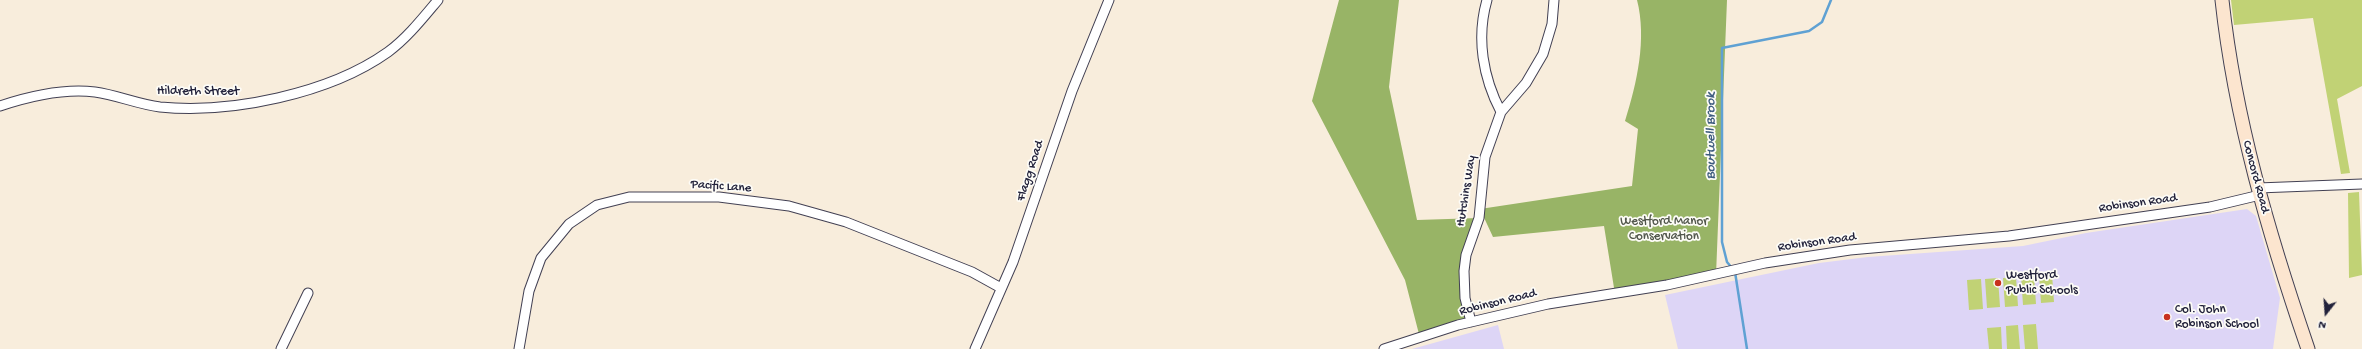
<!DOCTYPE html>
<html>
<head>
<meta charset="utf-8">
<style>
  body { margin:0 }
  #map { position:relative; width:2362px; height:349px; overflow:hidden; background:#f8eddc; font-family:"Gochi Hand",sans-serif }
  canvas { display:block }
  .north { position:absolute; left:2306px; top:293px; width:40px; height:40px; -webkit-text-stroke:3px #fdfcf7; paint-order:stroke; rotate:197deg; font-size:11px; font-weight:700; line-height:16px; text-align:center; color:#22223b }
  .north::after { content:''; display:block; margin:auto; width:14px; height:18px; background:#22223b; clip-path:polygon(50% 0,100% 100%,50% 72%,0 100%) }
</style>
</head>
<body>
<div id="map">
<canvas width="2362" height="349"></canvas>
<div class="north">N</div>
</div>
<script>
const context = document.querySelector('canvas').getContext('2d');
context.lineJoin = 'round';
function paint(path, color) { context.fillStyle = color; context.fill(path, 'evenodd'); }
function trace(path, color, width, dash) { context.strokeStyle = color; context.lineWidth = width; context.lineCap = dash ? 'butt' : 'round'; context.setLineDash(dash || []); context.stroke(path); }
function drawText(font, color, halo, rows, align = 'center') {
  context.font = font + ' "Gochi Hand",sans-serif'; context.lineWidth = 3.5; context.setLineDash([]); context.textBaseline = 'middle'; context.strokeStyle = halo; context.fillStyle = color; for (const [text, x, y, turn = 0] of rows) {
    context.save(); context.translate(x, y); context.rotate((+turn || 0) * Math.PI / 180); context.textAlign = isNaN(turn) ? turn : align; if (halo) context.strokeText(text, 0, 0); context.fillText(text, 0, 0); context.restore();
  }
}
const built = new Path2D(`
  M2247,209L2256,216L2280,298L2273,349H1678L1665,295L1819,263L1868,257L2023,246L2086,233Z
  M1498,325L1504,349H1412Z`);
const green = new Path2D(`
  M2231,0H2362V86L2337,99L2350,173L2341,174L2313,18L2234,25Z
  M2359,192L2362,275L2349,278L2348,193Z
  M2052,274L2054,302L2041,303L2039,275Z
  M2034,275L2036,304L2023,305L2021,276Z
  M2016,277L2018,306L2005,307L2003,278Z
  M1998,278L2000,307L1987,308L1985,279Z
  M1981,279L1983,309L1969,310L1967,280Z
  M2036,324L2038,349H2025L2023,325Z
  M2018,325L2020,349H2007L2006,326Z
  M2001,327L2002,349H1989L1987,328Z`);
const forest = new Path2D(`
  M1339,0H1399L1389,87L1417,220L1479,218L1464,277L1471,322L1420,338L1405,280L1312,101Z
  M1637,0H1727L1716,275L1615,294L1604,226L1493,237L1480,209L1632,186L1638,129L1625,121C1637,83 1647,39 1637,0Z`);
const stream = new Path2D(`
  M1732,268L1727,262L1722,242V48L1809,31L1822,22L1831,0
  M1735,272L1747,349`);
const minor = new Path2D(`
  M1487,0C1476,38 1483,78 1501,112
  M0,106C30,96 63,88 95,92C117,95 137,104 160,107C230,114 329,94 388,52C407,38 422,19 438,0
  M2258,188L2362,184
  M1471,322L1465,298L1464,271L1466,255L1479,218L1485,157L1501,112L1526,83L1543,54L1552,24L1554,0
  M281,349L308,293
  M519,349L529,291L541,258L569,224L597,205L629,197H719L789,206L846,222L972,272L1001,288
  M975,349L1013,262L1072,91L1109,0
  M1384,349L1458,325L1548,304L1667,285L1765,263L1850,250L2009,236L2210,207L2260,195`);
const secondary = new Path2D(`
  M2222,0C2235,120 2269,235 2308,349`);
const markers = [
  [1998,283,4,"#c8321e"],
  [2167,317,4,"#c8321e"]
];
const streetNames = [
  ["Hildreth Street",198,92],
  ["Flagg Road",1031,171,-72],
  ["Concord Road",2255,177,75],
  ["Pacific Lane",721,187,4],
  ["Hutchins Way",1467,191,-81],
  ["Robinson Road",2138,204,-8],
  ["Robinson Road",1817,243,-8],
  ["Robinson Road",1498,303,-14]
];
const parkNames = [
  ["Westford Manor",1664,222],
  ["Conservation",1664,237]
];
const poiNames = [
  ["Westford",2006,276],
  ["Public Schools",2006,291],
  ["Col. John",2175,310],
  ["Robinson School",2175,325]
];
const waterNames = [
  ["Boutwell Brook",1712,136,-90]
];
paint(built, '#ddd5f6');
paint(green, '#c1d275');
paint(forest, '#98b466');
trace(stream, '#5fa1d3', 2.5);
trace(minor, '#424053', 11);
trace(secondary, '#424053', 15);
trace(minor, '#fff', 9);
trace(secondary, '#fce5cf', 13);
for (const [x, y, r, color] of markers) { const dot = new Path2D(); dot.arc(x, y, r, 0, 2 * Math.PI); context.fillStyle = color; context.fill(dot); trace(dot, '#fdfcf7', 1.5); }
drawText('13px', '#22223b', '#fdfcf7', streetNames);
drawText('13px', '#52574c', '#fdfcf7', parkNames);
drawText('13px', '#22223b', '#fdfcf7', poiNames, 'left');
drawText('italic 14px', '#3d5b7f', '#fdfcf7', waterNames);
</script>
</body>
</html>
